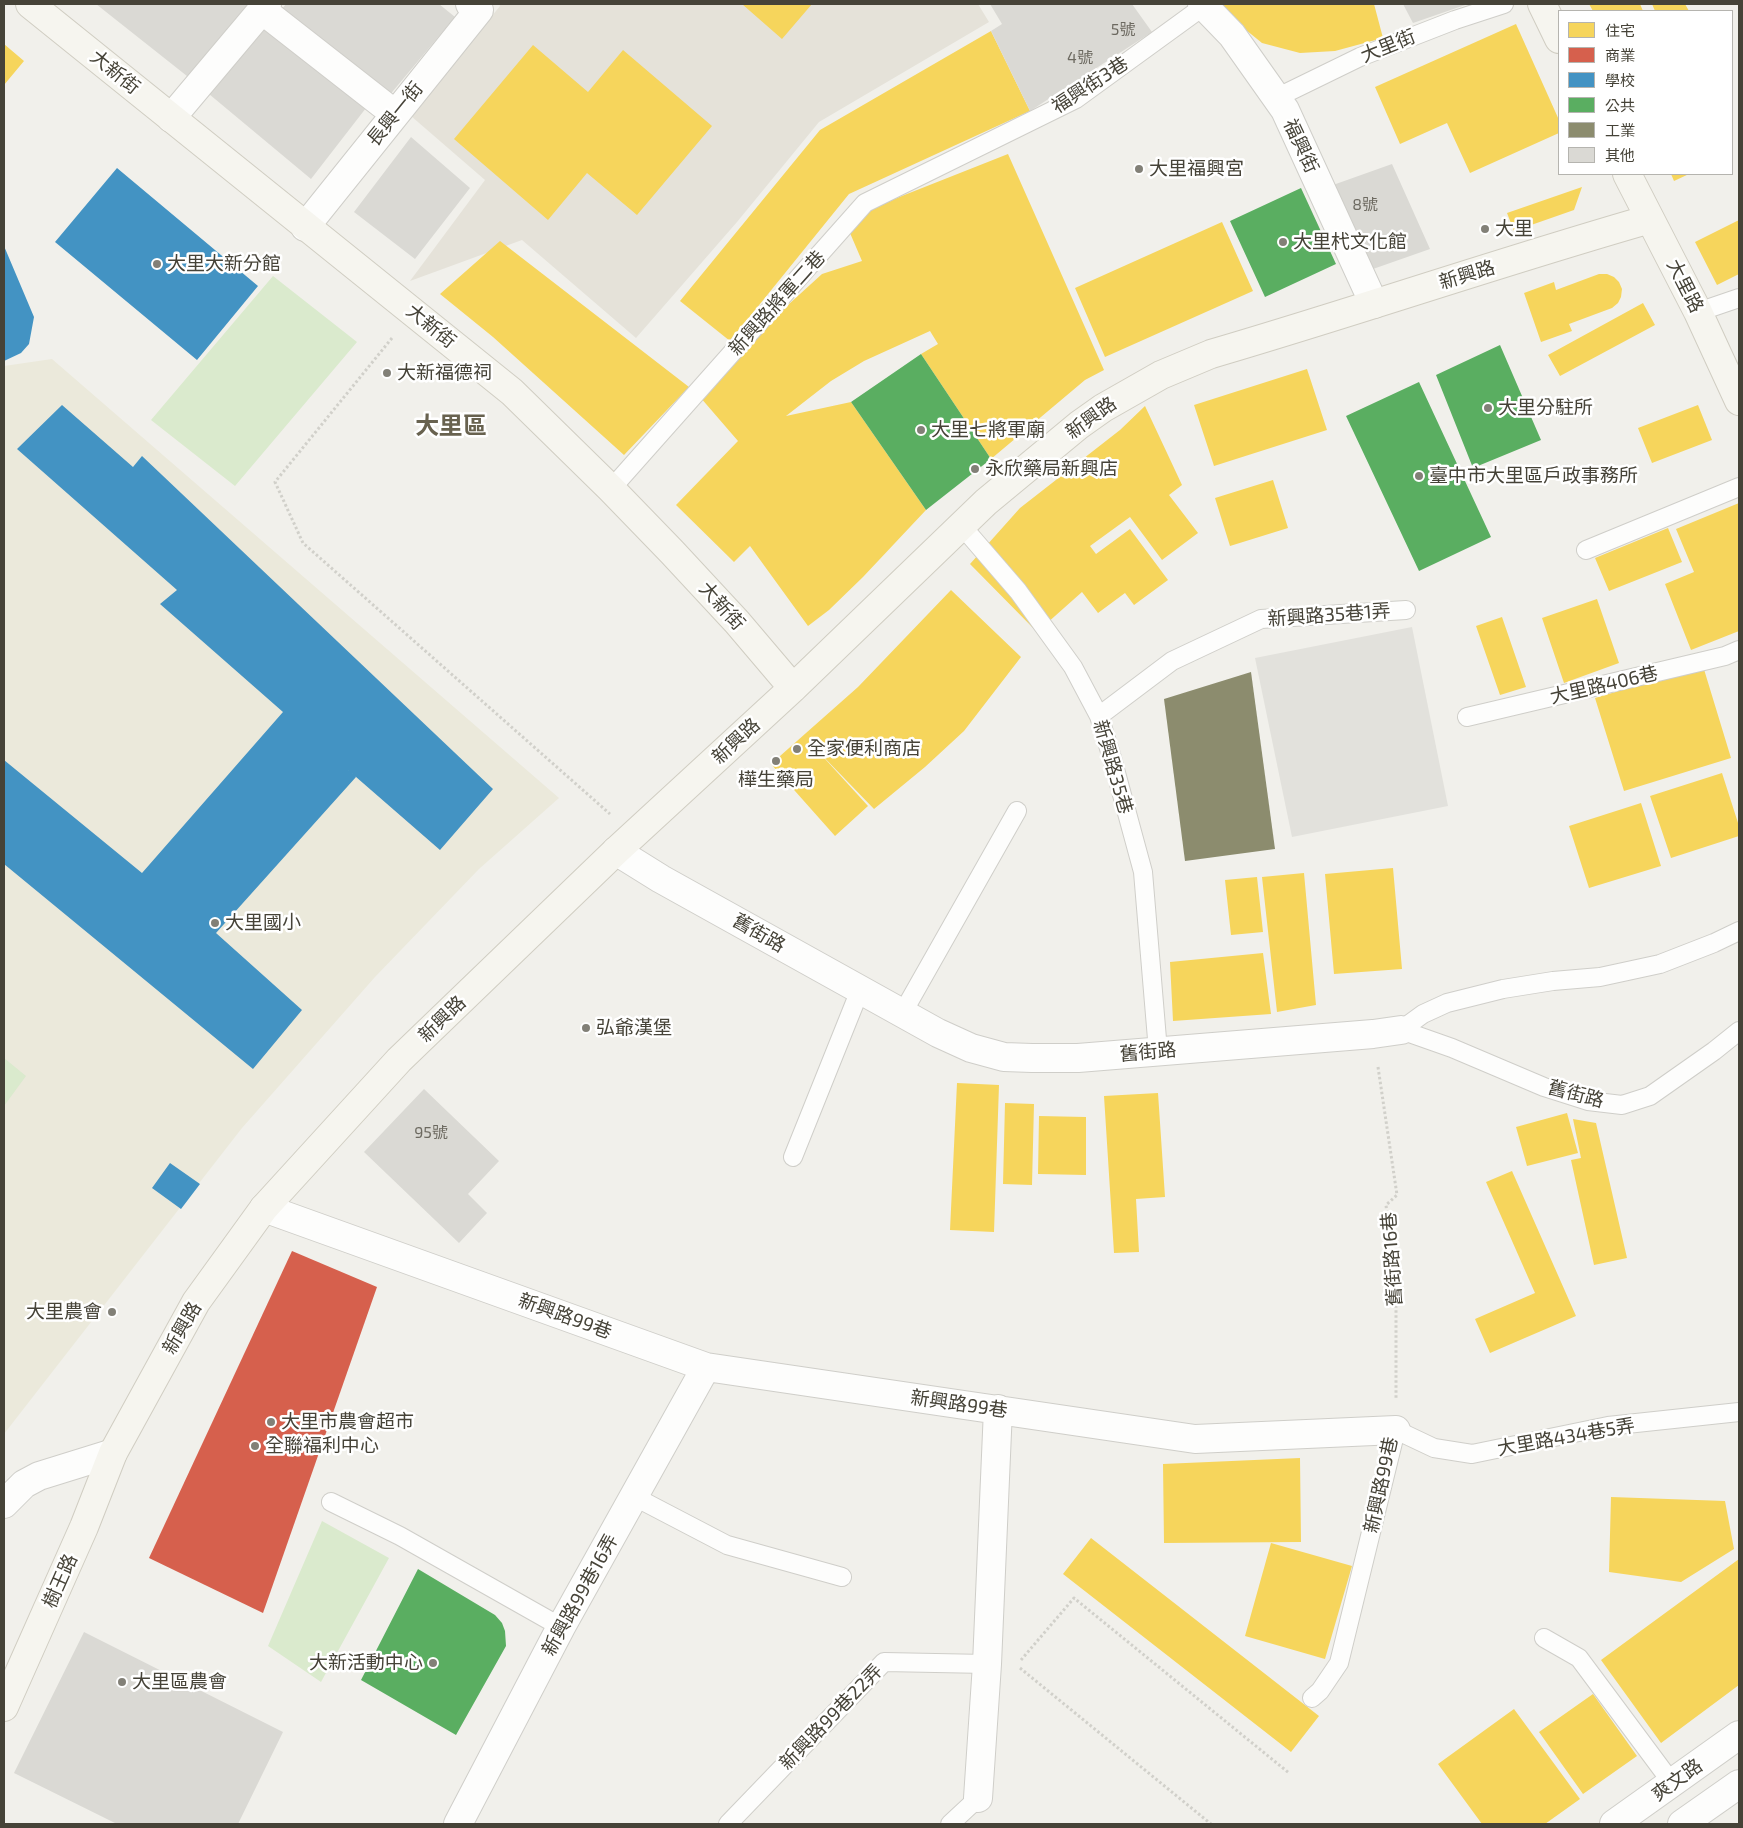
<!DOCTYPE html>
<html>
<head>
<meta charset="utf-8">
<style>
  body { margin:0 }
  #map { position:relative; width:1743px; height:1828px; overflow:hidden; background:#f1f0eb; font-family:"Exo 2","Noto Sans TC",sans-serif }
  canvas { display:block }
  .frame { position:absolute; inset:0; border:5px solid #464338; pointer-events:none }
  .legend { position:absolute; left:1558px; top:10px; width:175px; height:165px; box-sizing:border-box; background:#fff; border:1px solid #b5b4af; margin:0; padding:6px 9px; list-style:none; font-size:15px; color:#464338 }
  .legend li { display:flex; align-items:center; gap:10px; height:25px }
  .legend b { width:25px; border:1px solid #b5b4af }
</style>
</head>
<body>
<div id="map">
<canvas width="1743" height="1828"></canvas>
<div class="frame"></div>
<ul class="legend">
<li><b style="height:14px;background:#f6d55c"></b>住宅</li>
<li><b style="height:14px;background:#d6604d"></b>商業</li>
<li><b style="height:14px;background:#4393c3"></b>學校</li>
<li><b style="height:14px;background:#5aae61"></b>公共</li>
<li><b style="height:14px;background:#8c8c6e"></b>工業</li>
<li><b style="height:14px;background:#dad9d4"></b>其他</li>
</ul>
</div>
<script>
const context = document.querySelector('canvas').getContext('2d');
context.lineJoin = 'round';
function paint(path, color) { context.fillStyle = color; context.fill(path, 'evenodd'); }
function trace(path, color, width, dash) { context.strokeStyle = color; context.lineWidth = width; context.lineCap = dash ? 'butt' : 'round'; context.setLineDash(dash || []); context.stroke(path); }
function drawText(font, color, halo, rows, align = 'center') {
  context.font = font + ' "Exo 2","Noto Sans TC",sans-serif'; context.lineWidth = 5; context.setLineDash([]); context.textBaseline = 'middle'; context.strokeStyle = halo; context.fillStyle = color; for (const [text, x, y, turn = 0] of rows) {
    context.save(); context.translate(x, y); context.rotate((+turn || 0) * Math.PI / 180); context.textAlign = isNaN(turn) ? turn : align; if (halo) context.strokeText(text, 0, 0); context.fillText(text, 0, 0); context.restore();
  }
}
const residential = new Path2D(`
  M499,4H978L989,22L819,122L737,222L636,338L522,240L410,281L485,180L411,116L500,6Z`);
const education = new Path2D(`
  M52,359L559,798L479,869L375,977L242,1128L4,1434V366Z`);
const green = new Path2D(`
  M273,276L357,342L235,486L151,420Z
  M4,1058L26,1076L4,1106Z
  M322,1521L389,1558L321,1682L268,1646Z`);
const parking = new Path2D(`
  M1412,627L1448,806L1292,837L1255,658Z`);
const homes = new Path2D(`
  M742,4H812L782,39Z
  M1214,4H1374L1383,38L1335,51L1300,53L1262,43Z
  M1589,4H1640L1643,11H1593Z
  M1652,4H1685L1689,11H1655Z
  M1516,24L1559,120V133L1470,173L1447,123L1400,144L1375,87Z
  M991,31L1030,111L849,194L730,341L680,301L820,130Z
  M4,44L24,61L4,85Z
  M533,45L588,92L623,50L712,126L637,215L587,173L548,220L454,139Z
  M1008,154L1104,370L1085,380L991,459L921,354L938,344L930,331L864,361L831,381L786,416L851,402L926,510L863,577L829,610L808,626L750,546L734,562L676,505L738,441L700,397L789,304L822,274L862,261L850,233L869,209Z
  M1671,174H1689L1674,181Z
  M1582,187L1574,210L1514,231L1507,213Z
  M1739,220V274L1717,285L1695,242Z
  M1222,222L1253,291L1105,357L1075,288Z
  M500,241L689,387L624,455L493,337L440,294Z
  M1599,274H1607L1614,277L1619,282L1622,289L1621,297L1618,303L1612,308L1569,324L1572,331L1541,342L1524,293L1554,282L1556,290Z
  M1643,303L1655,325L1560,376L1548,355Z
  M1307,369L1327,430L1214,466L1194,405Z
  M1698,405L1712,440L1652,463L1638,428Z
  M1145,406L1182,485L1169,495L1198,533L1162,560L1130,517L1090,546L1096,554L1130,529L1168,580L1134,605L1125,593L1098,613L1082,592L1037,632L970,564L1020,508L1120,430Z
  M1273,480L1288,528L1230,546L1215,498Z
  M1739,503V631L1691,650L1665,584L1694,572L1676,529Z
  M1668,528L1682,562L1609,591L1595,558Z
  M951,590L1021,657L964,731L925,767L874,809L816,749L868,806L835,836L771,764L858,687Z
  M1597,599L1619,663L1564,683L1542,618Z
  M1502,617L1526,687L1500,695L1476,626Z
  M1703,666L1731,758L1624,791L1595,698Z
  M1722,773L1739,826V836L1671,858L1650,796Z
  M1641,803L1661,866L1589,888L1569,826Z
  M1393,868L1402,969L1334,974L1325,874Z
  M1304,873L1316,1005L1277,1012L1262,877Z
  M1257,877L1263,932L1231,935L1225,880Z
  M1263,953L1271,1014L1173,1021L1170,962Z
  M957,1083L999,1085L994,1232L950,1230Z
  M1158,1093L1165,1197L1136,1199L1139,1252L1114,1253L1104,1096Z
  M1005,1103L1034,1104L1032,1185L1003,1184Z
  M1567,1113L1578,1153L1527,1166L1516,1127Z
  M1039,1116L1086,1117V1175L1038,1174Z
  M1573,1119L1596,1123L1627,1258L1594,1265L1571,1160L1581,1158Z
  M1512,1171L1576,1316L1490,1353L1475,1319L1535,1293L1486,1182Z
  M1300,1458L1301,1542L1164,1543L1163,1464Z
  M1611,1497L1725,1501L1734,1549L1681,1582L1609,1572Z
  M1091,1538L1319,1716L1291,1752L1063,1574Z
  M1271,1543L1352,1566L1325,1659L1245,1636Z
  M1739,1559V1685L1661,1743L1601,1660Z
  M1593,1694L1637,1756L1583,1794L1539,1732Z
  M1514,1709L1580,1799L1545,1824H1482L1438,1764Z`);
const shops = new Path2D(`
  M292,1251L377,1287L263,1613L149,1558Z`);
const schools = new Path2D(`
  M117,168L258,286L197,360L55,242Z
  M4,246L34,317L29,344L21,353L4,361Z
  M62,405L133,467L142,456L493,789L440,850L325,750L356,777L216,933L302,1010L253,1069L4,864V760L142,873L283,712L160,604L177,590L17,449Z
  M170,1163L200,1184L181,1209L152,1188Z`);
const public = new Path2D(`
  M1301,188L1336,264L1265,297L1230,221Z
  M1500,345L1541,440L1473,468L1436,375Z
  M921,354L991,459L926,510L851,402Z
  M1419,382L1491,537L1419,571L1346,416Z
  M418,1569L495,1615L502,1623L505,1631L506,1646L456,1735L361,1680Z`);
const industry = new Path2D(`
  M1251,672L1275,849L1185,861L1164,699Z`);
const building = new Path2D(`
  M96,4H255L192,80Z
  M286,4H439L455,17L388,97L281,10Z
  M990,4H1132L1152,32L1030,111L991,31L1002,24Z
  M1403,4H1468L1413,23Z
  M267,27L366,108L311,179L209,94Z
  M411,137L470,188L415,259L354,212Z
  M1392,164L1430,249L1373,269L1333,185Z
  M424,1089L499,1161L468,1194L487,1213L459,1243L364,1152Z
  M84,1632L283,1732L238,1824H117L14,1773Z`);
const path = new Path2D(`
  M392,338L275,482L303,543L610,814
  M1378,1067L1397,1195L1386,1205L1396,1299V1398
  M1021,1660L1074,1598L1289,1773
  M1020,1668L1211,1824`);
const lane = new Path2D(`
  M1276,98L1360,57L1455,20L1504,4
  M1698,312L1739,298
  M611,489L865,203L1076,99L1204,6
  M961,525L1018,591L1073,667L1099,716L1112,758L1143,872L1158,1051
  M1586,550L1739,487
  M1099,716L1172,661L1261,619L1406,610
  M1467,717L1725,656L1739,650
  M902,1014L1017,811
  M1401,1030L1452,1048L1544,1087L1588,1101L1622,1105L1650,1096L1714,1051L1739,1031
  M1401,1030L1423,1014L1447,1003L1503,989L1553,981L1600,977L1660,964L1714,943L1739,931
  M793,1157L860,990
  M635,1497L727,1545L842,1577
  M331,1502L400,1536L561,1627
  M1544,1638L1579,1658L1672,1783
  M1312,1698L1320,1691L1339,1663L1396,1430L1434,1448L1472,1454L1608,1426L1739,1412
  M728,1824L884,1662L987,1664
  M950,1824L978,1798`);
const street = new Path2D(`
  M1202,4L1232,35L1285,110L1374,304
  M262,10L395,114
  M171,118L267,4
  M305,227L479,10L470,4
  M616,851L661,879L938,1033L971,1048L1004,1057L1032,1058H1078L1373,1034L1401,1030
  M264,1208L706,1367L1195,1439L1396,1430
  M4,1504L24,1484L39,1476L113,1453
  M978,1798L987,1664L998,1409
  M458,1824L561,1627L706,1367
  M1614,1824L1739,1735
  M1682,1824L1739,1784`);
const secondary = new Path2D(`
  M30,4L512,392L611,489L672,552L737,622L793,688
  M1542,4L1559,39
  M1627,174L1698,312L1739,401
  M4,1707L84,1527L113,1453L196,1302L264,1208L399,1060L616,851L793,688L986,502L1079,425L1103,408L1161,375L1211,354C1358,311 1503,261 1650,219`);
const markers = [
  [1139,169,5,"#828077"],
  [1485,229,5,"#828077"],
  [1283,242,5,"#828077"],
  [157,264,5,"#828077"],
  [387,373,5,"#828077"],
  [1488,408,5,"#828077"],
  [921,430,5,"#828077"],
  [975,469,5,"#828077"],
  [1419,476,5,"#828077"],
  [797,749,5,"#828077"],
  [776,761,5,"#828077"],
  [215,923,5,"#828077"],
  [586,1028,5,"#828077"],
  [112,1312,5,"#828077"],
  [271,1422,5,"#828077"],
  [255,1446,5,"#828077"],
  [433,1663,5,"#828077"],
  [122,1682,5,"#828077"]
];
const numberNames = [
  ["5號",1123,30],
  ["4號",1080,58],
  ["8號",1365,205],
  ["95號",431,1133]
];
const streetNames = [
  ["大里街",1388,46,-22],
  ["大新街",115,72,39],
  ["福興街3巷",1090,85,-33],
  ["長興一街",395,114,-51],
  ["福興街",1301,146,65],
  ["新興路",1467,275,-17],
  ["大里路",1685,286,63],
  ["新興路將軍二巷",777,303,-48],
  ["大新街",431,326,39],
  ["新興路",1091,418,-36],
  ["大新街",722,606,48],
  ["新興路35巷1弄",1329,615,-4],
  ["大里路406巷",1604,685,-13],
  ["新興路",736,741,-43],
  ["新興路35巷",1113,767,74],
  ["舊街路",759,933,30],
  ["新興路",442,1019,-44],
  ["舊街路",1148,1052,-5],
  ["舊街路",1576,1094,15],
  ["舊街路16巷",1392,1259,-94],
  ["新興路99巷",565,1316,20],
  ["新興路",182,1328,-60],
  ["新興路99巷",959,1404,8],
  ["大里路434巷5弄",1566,1437,-10],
  ["新興路99巷",1381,1485,-78],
  ["樹王路",60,1581,-66],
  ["新興路99巷16弄",580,1595,-61],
  ["新興路99巷22弄",831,1717,-46],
  ["爽文路",1677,1780,-36]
];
const poiNames = [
  ["大里福興宮",1149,169],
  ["大里",1495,229],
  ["大里杙文化館",1293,242],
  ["大里大新分館",167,264],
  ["大新福德祠",397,373],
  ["大里分駐所",1498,408],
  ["大里七將軍廟",931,430],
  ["永欣藥局新興店",985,469],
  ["臺中市大里區戶政事務所",1429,476],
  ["全家便利商店",807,749],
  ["樺生藥局",776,780,"center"],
  ["大里國小",225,923],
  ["弘爺漢堡",596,1028],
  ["大里農會",102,1312,"right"],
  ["大里市農會超市",281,1422],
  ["全聯福利中心",265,1446],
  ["大新活動中心",423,1663,"right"],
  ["大里區農會",132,1682]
];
const districtNames = [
  ["大里區",451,426]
];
paint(residential, '#e5e2d9');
paint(education, '#ebe9db');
paint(green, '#daeacd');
paint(parking, '#e2e1dc');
paint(homes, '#f6d55c');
paint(shops, '#d6604d');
paint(schools, '#4393c3');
paint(public, '#5aae61');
paint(industry, '#8c8c6e');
paint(building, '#dad9d4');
trace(lane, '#cfcec9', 20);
trace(street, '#cfcec9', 30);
trace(secondary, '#d0cdc2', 30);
trace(path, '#d1d0ca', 3, [2.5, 2.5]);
trace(lane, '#fdfdfc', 18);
trace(street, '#fdfdfc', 28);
trace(secondary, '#f6f5ef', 28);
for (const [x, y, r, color] of markers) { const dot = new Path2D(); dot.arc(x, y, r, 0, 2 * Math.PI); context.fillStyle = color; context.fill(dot); trace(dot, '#fff', 2); }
drawText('16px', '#6c6960', null, numberNames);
drawText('19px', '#464338', '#fff', streetNames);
drawText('19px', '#464338', '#fff', poiNames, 'left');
drawText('bold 24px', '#68624f', '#fff', districtNames);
</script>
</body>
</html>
